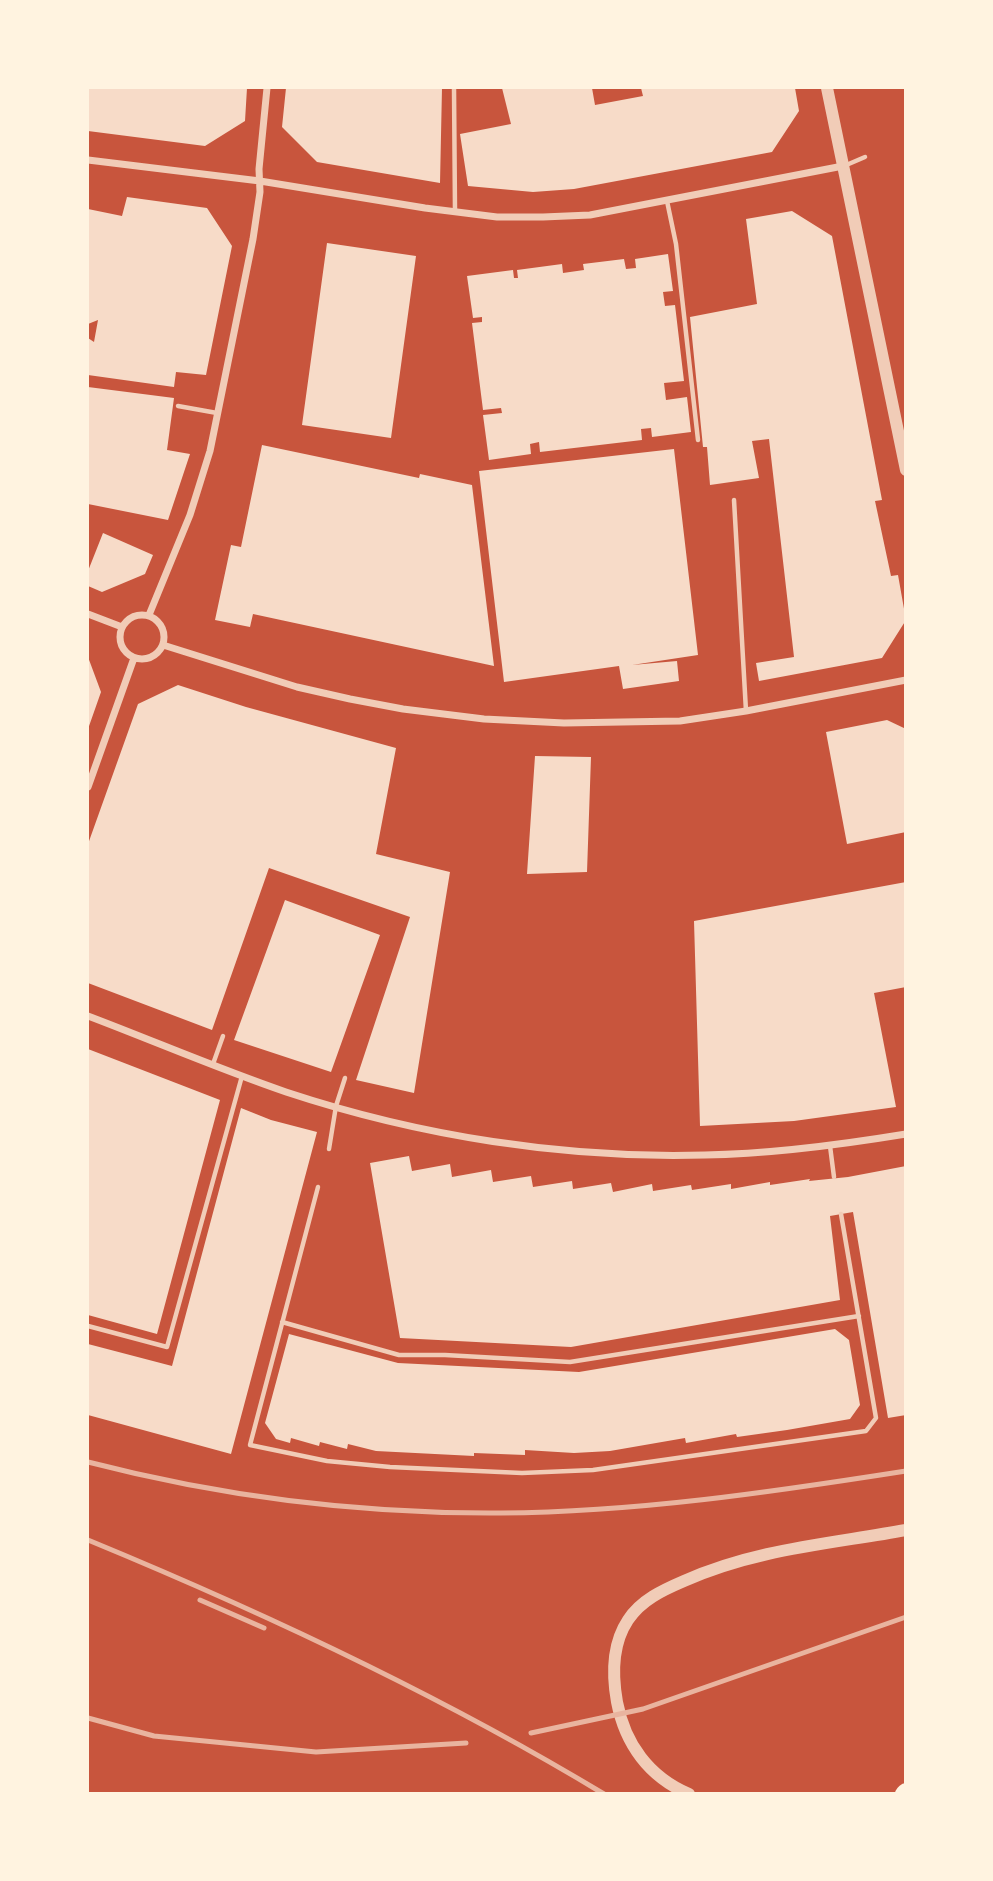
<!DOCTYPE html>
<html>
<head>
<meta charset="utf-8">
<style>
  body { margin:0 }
  #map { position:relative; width:993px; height:1881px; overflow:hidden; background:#c8553d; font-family:Signika,sans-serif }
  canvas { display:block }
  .frame { position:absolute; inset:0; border:89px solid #fff3e0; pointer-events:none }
</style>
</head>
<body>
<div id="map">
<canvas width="993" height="1881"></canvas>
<div class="frame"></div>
</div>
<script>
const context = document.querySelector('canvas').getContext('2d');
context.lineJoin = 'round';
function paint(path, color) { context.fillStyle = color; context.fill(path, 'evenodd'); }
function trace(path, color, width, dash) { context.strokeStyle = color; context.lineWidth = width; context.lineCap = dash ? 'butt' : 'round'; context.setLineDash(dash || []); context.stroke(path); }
const building = new Path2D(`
  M88,88H247L245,121L205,146L88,131Z
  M286,88H442L440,183L317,162L282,127Z
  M502,88H592L595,105L643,96L641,88H795L799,111L772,152L574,189L533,192L468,186L460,134L511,124Z
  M127,197L207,208L232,246L206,375L176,372L174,387L88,375V338L94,342L98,320L88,324V209L122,216Z
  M792,211L832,236L882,500L875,501L891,576L898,575L906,620L882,658L759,681L756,663L794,657L769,439L752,441L759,478L710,485L707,447H703L690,317L757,304L746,219Z
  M327,243L416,256L391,438L302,425Z
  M668,254L673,291L663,292L665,306L675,305L684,381L664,383L666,400L687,397L691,432L652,437L651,428L641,429L642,440L540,452L539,442L530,444L531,454L489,460L483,415L502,413L501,408L483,410L472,323L482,322V317L473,318L467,276L513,270L514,278H518L517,270L562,264L563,273L584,270L583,264L624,259L626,269L636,268L635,259Z
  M88,387L174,398L167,450L190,454L168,520L88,504Z
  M262,445L419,478L420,474L472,485L494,666L253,614L250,627L215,620L231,545L241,547Z
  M674,449L698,655L632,665L677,661L679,681L623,689L619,666L504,682L479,471Z
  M103,533L153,555L145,574L102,592L88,586V571Z
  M88,657L101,692L88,729Z
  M178,685L246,707L396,748L376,854L450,872L414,1093L356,1080L410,917L269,868L212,1030L88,983V844L138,704Z
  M887,720L906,729V832L847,844L826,732Z
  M535,756L591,757L587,872L527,874Z
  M906,882V987L874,993L896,1107L794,1121L700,1126L694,921Z
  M285,900L380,935L331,1072L234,1040Z
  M88,1049L220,1100L157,1334L88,1315Z
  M241,1108L271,1120L317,1132L231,1454L88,1415V1344L172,1366Z
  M409,1156L412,1171L450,1164L452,1177L491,1170L493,1182L531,1176L533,1187L572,1181L573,1189L611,1183L613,1192L652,1184L653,1191L691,1185L692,1190L731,1184V1189L770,1182V1185L810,1179L809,1181L848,1177L906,1166V1415L888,1418L853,1212L830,1216L840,1300L571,1347L400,1338L370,1163Z
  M835,1329L849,1340L860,1405L850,1419L787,1430L737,1437L736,1434L686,1443L685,1438L610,1451L574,1453L525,1450V1455L474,1453V1456L376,1451L348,1444L347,1449L320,1442L319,1446L291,1438L290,1443L276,1439L265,1423L289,1334L398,1363L579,1372Z`);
const service = new Path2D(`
  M454,88L455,212
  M844,166L865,157
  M667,201L676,244L698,440
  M178,406L217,413
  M734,500L746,711
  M213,1064L223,1036
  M830,1146L834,1177
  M329,1149L336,1106L345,1078
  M318,1187L250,1445L327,1461L390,1467L522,1473L593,1470L866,1431L876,1418L841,1214
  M282,1322L399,1355H445L570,1362L859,1316
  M88,1326L167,1347L242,1076`);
const minor = new Path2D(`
  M88,160L260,181L425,208L497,217H543L590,215L843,166
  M88,614L122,627
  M120 637a22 22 0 1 1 44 0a22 22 0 1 1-44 0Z
  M149,615L190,515L210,451L253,239L260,192L259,169L267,88
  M163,645L297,687L350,699L403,709L484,719L564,723L680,721L746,711L906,680
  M88,787L134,658
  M88,1016C154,1041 219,1069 286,1092C419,1136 565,1159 705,1155C772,1154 839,1145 906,1134`);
const tertiary = new Path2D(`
  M827,88L906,470
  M689,1794C649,1777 625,1744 617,1702C612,1674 612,1644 628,1620C641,1600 663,1590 684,1581C756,1549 829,1544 906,1530`);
const motorway = new Path2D(`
  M904,1794L906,1792`);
const rail = new Path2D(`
  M88,1462C223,1497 361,1514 501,1513C637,1512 772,1492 906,1471
  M88,1540C265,1613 440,1695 604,1794
  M200,1600L264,1628
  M88,1718L154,1736L316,1752L466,1743
  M531,1733L643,1709L906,1617`);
paint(building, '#f7dbc8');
trace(service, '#f1ccb7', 4.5);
trace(minor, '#f1ccb7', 7);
trace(tertiary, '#f1ccb7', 12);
trace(motorway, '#fff3e0', 18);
trace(rail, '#e9b49f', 5);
</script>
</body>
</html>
